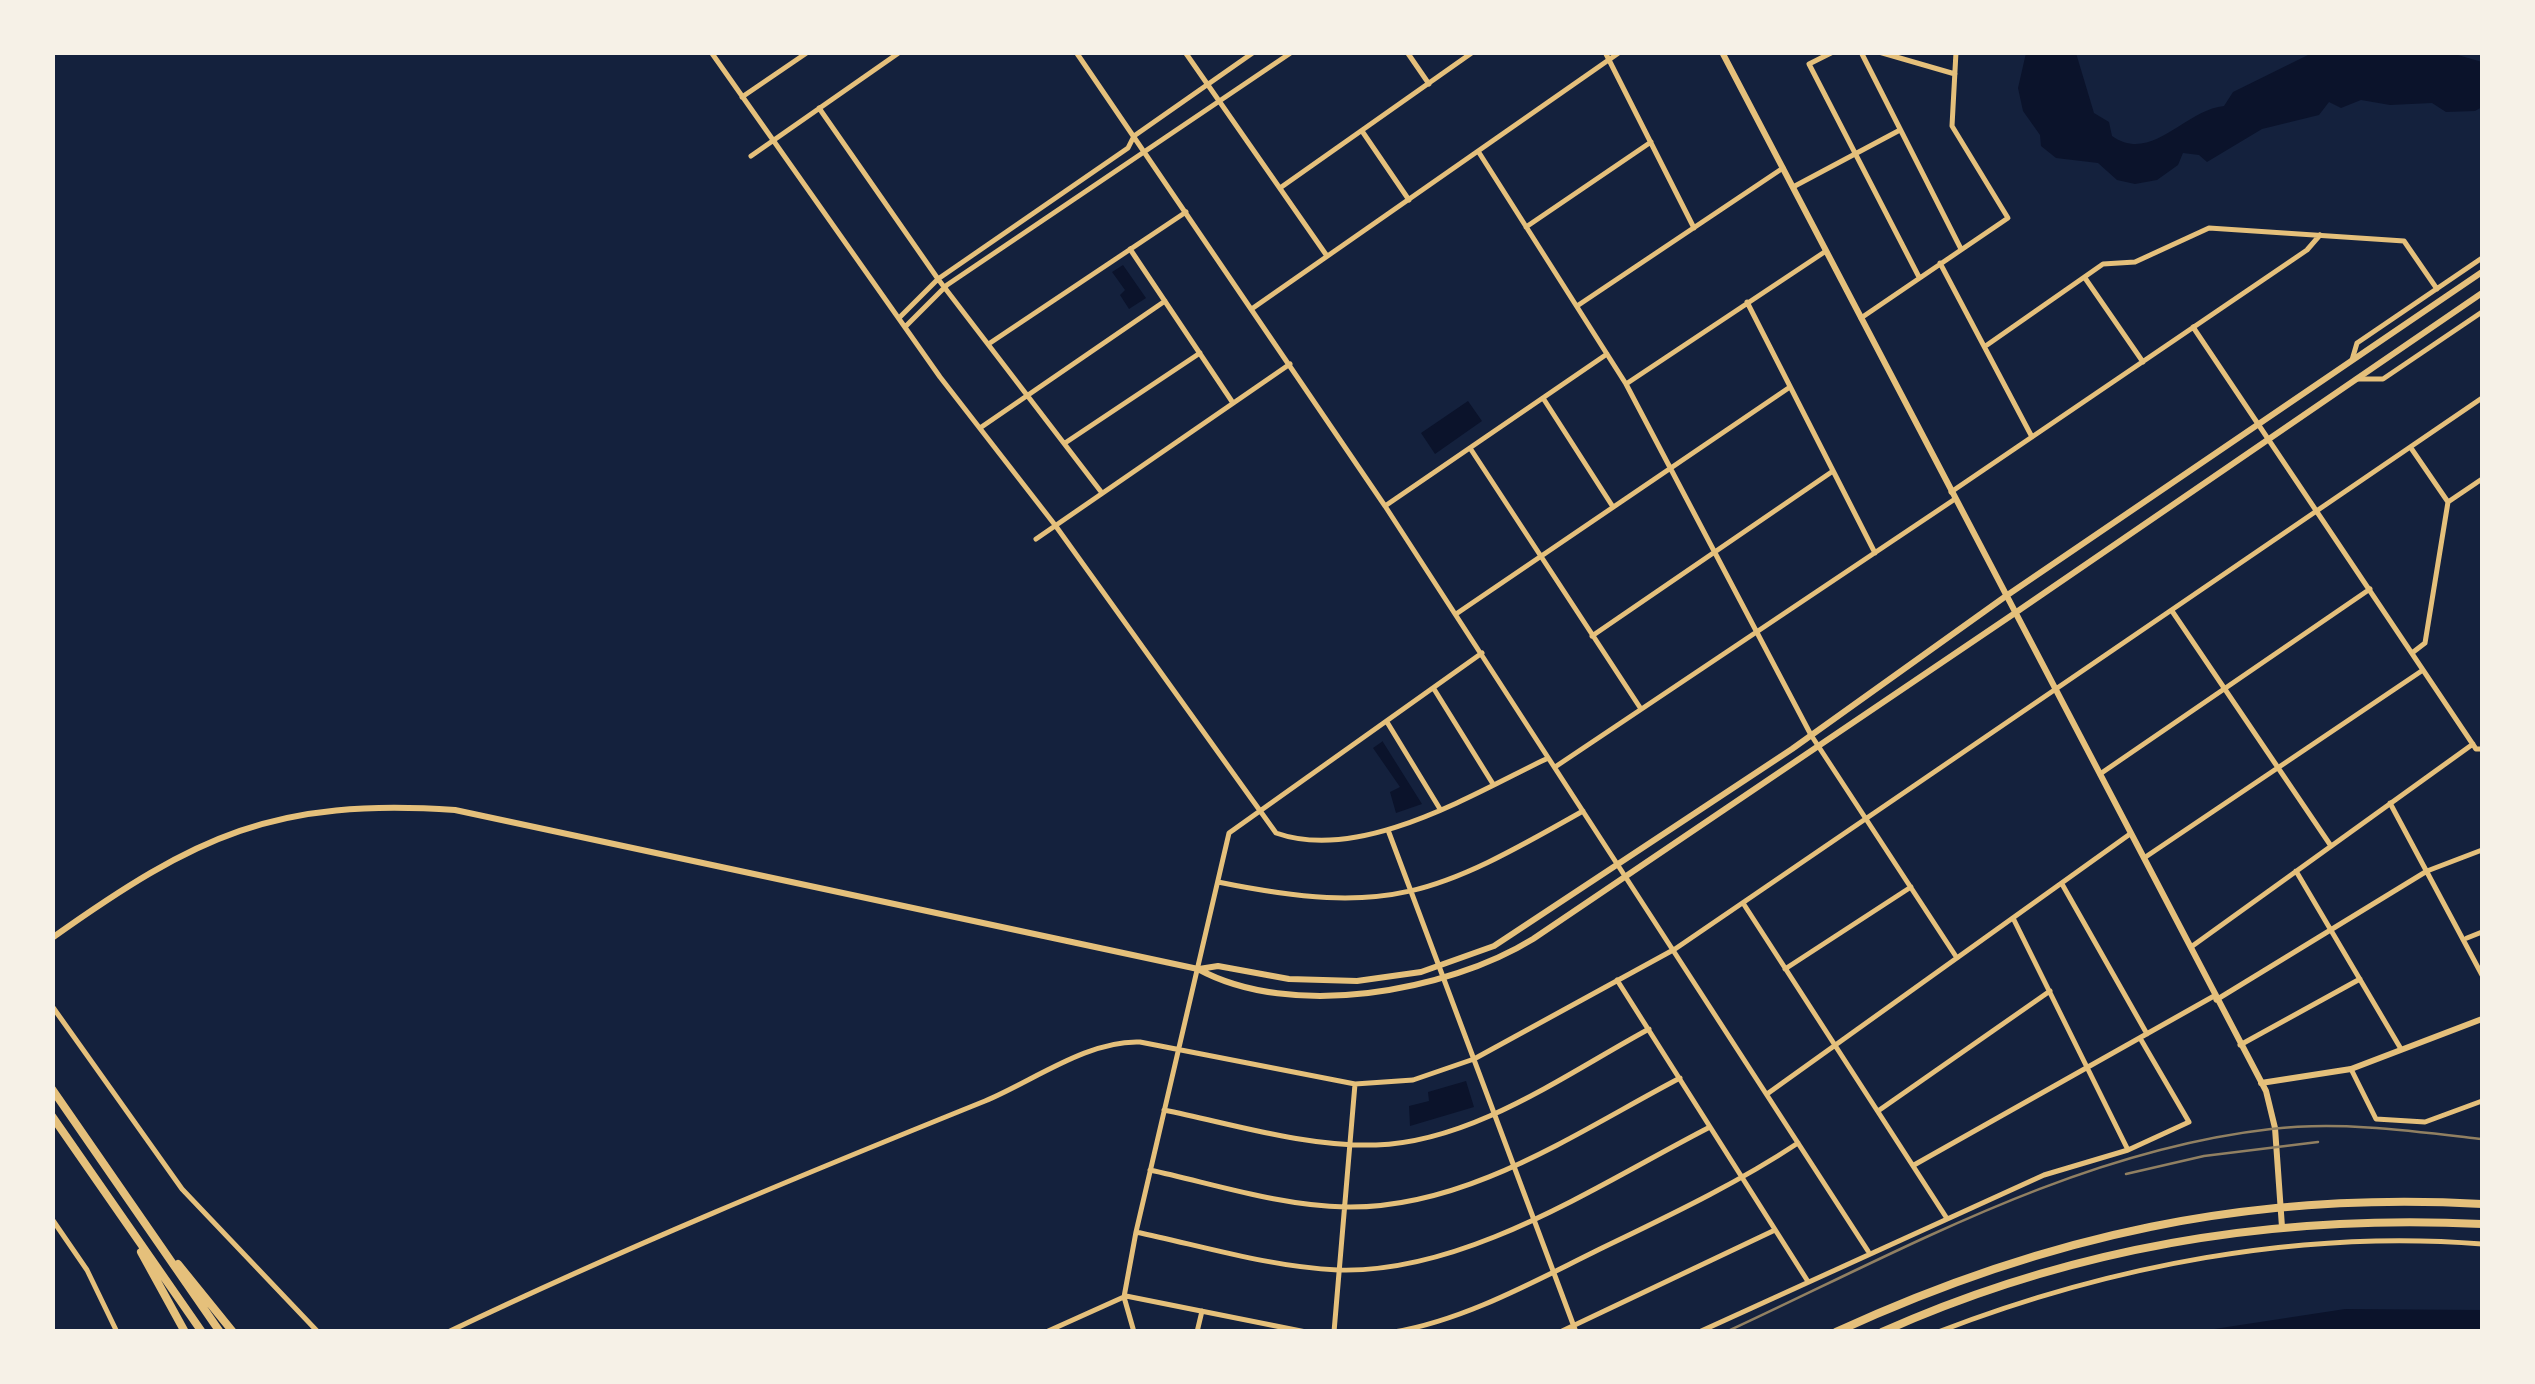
<!DOCTYPE html>
<html>
<head>
<meta charset="utf-8">
<style>
  body { margin:0 }
  #map { position:relative; width:2535px; height:1384px; overflow:hidden; background:#14213d; font-family:"Public Sans",sans-serif }
  canvas { display:block }
  .frame { position:absolute; inset:0; border:55px solid #f6f1e7; pointer-events:none }
</style>
</head>
<body>
<div id="map">
<canvas width="2535" height="1384"></canvas>
<div class="frame"></div>
</div>
<script>
const context = document.querySelector('canvas').getContext('2d');
context.lineJoin = 'round';
function paint(path, color) { context.fillStyle = color; context.fill(path, 'evenodd'); }
function trace(path, color, width, dash) { context.strokeStyle = color; context.lineWidth = width; context.lineCap = dash ? 'butt' : 'round'; context.setLineDash(dash || []); context.stroke(path); }
const water = new Path2D(`
  M2412,52L2451,53L2482,62V107L2475,111L2446,112L2432,103L2390,105L2361,100L2341,108L2329,102L2319,115L2262,129L2207,162L2199,155L2183,153L2178,165L2157,180L2135,184L2117,180L2098,163L2056,158L2041,146L2040,135L2023,111L2018,88L2026,53H2076L2094,113L2109,122L2112,136C2152,164 2184,110 2224,106L2233,92L2310,54Z
  M1123,265L1146,298L1129,309L1120,295L1125,290L1112,272Z
  M1468,401L1482,421L1435,454L1421,433Z
  M1383,741V742L1422,804L1396,813L1390,792L1400,787L1373,748Z
  M1466,1081L1474,1107L1410,1126L1409,1106L1429,1101L1428,1092Z
  M2345,1309L2482,1310V1331H2201Z`);
const minor = new Path2D(`
  M711,52L940,377L1055,525L1276,833C1361,863 1473,794 1548,758
  M1076,52L1385,506L1868,1251
  M1185,52L1327,256
  M1407,52L1429,84
  M1605,52L1694,228
  M1833,52L1809,64L1919,277
  M1861,52L1961,249
  M1879,52L1955,74
  M742,97L808,52
  M819,108L938,279L1102,493
  M1362,131L1409,200
  M1478,151L1626,384L1811,735L1957,958
  M751,156L900,52
  M1793,187L1900,130
  M1280,188L1473,52
  M1526,227L1651,142
  M1130,249L1233,403
  M1940,263L2032,437
  M2085,278L2143,362
  M1747,302L1875,553
  M1577,306L1783,168
  M1253,308L1620,52
  M899,318L938,279L1128,148L1134,136L1254,52
  M1861,318L2008,218L1952,126L1956,52
  M905,327L947,285L1292,52
  M2193,327L2476,749H2482
  M990,343L1186,212
  M1987,345L2103,264L2135,262L2209,228L2404,241L2437,289
  M2352,360L2357,343L2482,258
  M2356,379H2383L2482,312
  M1626,384L1826,251
  M1543,398L1613,507
  M980,428L1165,301
  M1065,443L1200,353
  M1470,448L1641,709
  M2411,448L2448,502
  M1951,492L2307,250L2320,235
  M1385,506L1607,354
  M1036,539L1290,364
  M2172,611L2331,846
  M1456,614L1790,387
  M1592,636L1833,471
  M2412,653L2425,643L2448,502L2482,479
  M1434,689L1493,784
  M1387,722L1440,809
  M1555,767L1955,499
  M2100,774L2370,589
  M2390,803L2482,975
  M1388,830L1576,1332
  M2144,858L2423,670
  M2296,871L2401,1049
  M1218,882C1390,917 1435,895 1583,811
  M2062,884L2147,1034
  M1743,903L1946,1217
  M2013,918L2128,1150
  M2467,938L2482,932
  M2191,947L2473,744
  M1785,969L1911,887
  M1617,980L1807,1280
  M2216,1000L2427,871L2482,850
  M52,1006L182,1189L318,1332
  M2240,1045L2360,979
  M2351,1069L2376,1119L2425,1122L2482,1101
  M1767,1094L2130,834
  M1164,1110C1233,1124 1305,1147 1376,1145C1473,1142 1566,1074 1649,1029
  M1878,1111L2050,991
  M1914,1165L2214,996
  M1150,1170C1214,1184 1281,1206 1346,1207C1467,1209 1577,1132 1680,1078
  M52,1219L87,1270L117,1332
  M1136,1232C1202,1246 1270,1267 1338,1270C1466,1274 1599,1184 1710,1127
  M448,1332C624,1248 804,1174 985,1101C1033,1081 1088,1040 1140,1042L1355,1084L1413,1080L1474,1059L1675,949L2482,398
  M1046,1332L1126,1296L1306,1332
  M1134,1332L1124,1297L1136,1232L1229,833L1482,653
  M1197,1332L1202,1311
  M1334,1332L1355,1084
  M1394,1332C1464,1320 1531,1283 1594,1252C1664,1218 1733,1186 1798,1143
  M1560,1332L1775,1230
  M1699,1332L2044,1175L2128,1150L2189,1122L2140,1038
  M1938,1332C2109,1266 2299,1229 2482,1244`);
const tertiary = new Path2D(`
  M52,938C197,835 274,798 455,810L1198,969C1291,1020 1447,992 1533,939L2015,613
  M1199,969L1218,966L1289,979L1357,981L1421,972L1494,946L1792,749L2006,596
  M2261,1083L2351,1069L2482,1019`);
const secondary = new Path2D(`
  M1722,52L2266,1091L2275,1128L2282,1227
  M2006,596L2482,272
  M2015,613L2482,293`);
const trunk = new Path2D(`
  M52,1089L220,1332
  M52,1116L202,1332
  M141,1252L185,1332
  M178,1264L233,1332
  M1836,1332C2047,1235 2250,1191 2482,1204
  M1882,1332C2072,1247 2276,1214 2482,1224`);
const rail = new Path2D(`
  M2126,1174L2204,1156L2318,1142
  M1726,1332C1901,1251 2077,1151 2271,1129C2341,1121 2413,1131 2482,1139`);
paint(water, '#0b132b');
trace(minor, '#e5c07b', 5);
trace(tertiary, '#e5c07b', 6);
trace(secondary, '#e5c07b', 6);
trace(trunk, '#e5c07b', 8);
trace(rail, '#918062', 2.5);
</script>
</body>
</html>
